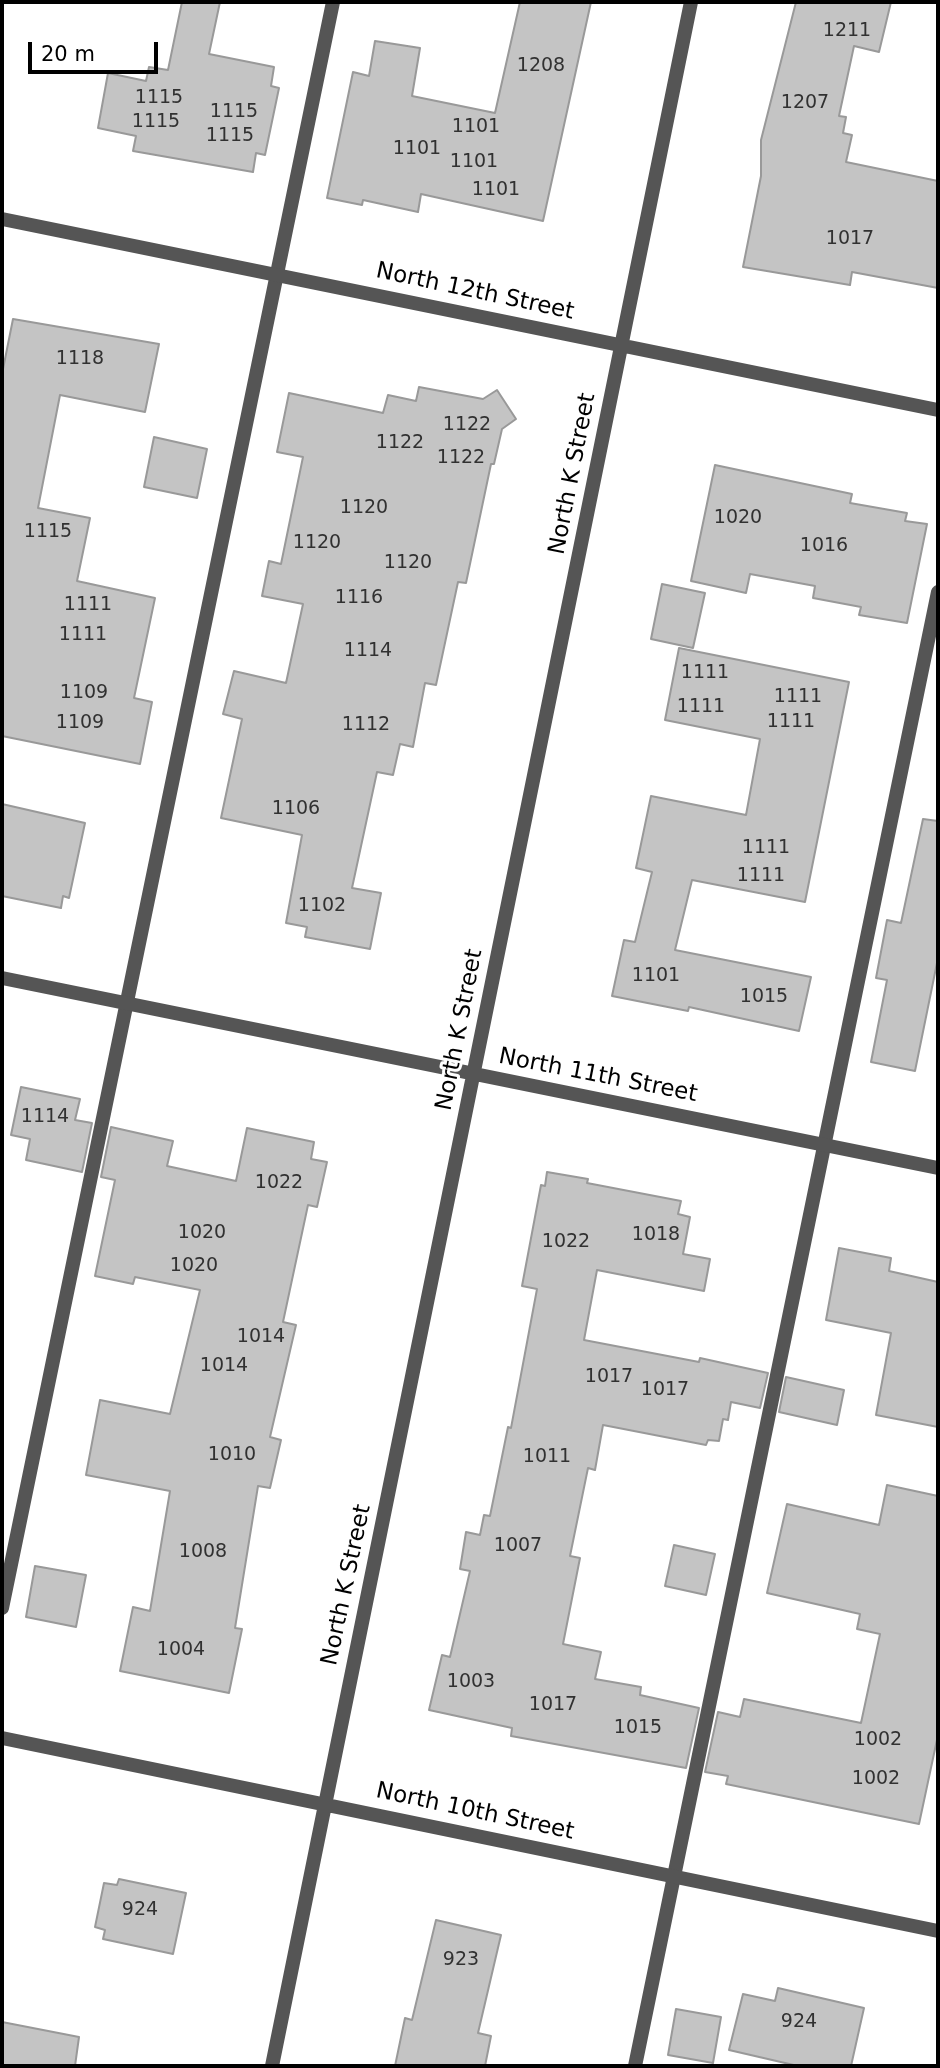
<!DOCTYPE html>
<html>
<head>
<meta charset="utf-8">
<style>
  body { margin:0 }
  #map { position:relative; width:940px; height:2068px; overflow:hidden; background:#fff; font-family:"DejaVu Sans",sans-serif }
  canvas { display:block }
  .frame { position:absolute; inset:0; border:4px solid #000; pointer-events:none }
  .scale { position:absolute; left:28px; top:42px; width:130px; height:32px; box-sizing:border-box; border:4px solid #000; border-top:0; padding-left:9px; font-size:21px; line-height:24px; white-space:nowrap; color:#000; -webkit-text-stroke:5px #fff; paint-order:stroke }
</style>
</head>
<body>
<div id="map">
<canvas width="940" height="2068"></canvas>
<div class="frame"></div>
<div class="scale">20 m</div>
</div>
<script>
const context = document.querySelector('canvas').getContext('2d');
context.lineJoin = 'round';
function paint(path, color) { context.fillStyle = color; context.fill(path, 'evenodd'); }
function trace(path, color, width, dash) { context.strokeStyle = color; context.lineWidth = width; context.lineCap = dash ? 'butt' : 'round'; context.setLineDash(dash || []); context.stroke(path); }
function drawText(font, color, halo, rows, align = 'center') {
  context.font = font + ' "DejaVu Sans",sans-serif'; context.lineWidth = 6; context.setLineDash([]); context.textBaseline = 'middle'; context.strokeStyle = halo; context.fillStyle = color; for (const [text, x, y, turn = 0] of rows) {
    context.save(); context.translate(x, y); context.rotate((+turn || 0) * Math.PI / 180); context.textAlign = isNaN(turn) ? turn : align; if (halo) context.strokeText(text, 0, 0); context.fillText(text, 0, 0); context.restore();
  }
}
const building = new Path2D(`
  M182,2H220L209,54L274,67L271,86L279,88L265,155L256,153L253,172L133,151L136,136L98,128L108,73L146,81L149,67L168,70Z
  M520,2H591L543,221L421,194L418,212L363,200L362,205L327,198L353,72L369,76L375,41L420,48L412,96L495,113Z
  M796,2H891L879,52L854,46L839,116L846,117L843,133L852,135L846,162L938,181V288L852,272L850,285L743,267L761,176V140Z
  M13,319L159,344L145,412L60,395L38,508L90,518L77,581L155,598L134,698L152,702L140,764L2,736V374Z
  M419,387L483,399L497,390L516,419L502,429L494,464H491L466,583L458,582L436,685L425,683L413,747L400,744L393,775L377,772L352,888L381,893L370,949L305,937L307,927L286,923L302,835L221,818L242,719L223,714L234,671L286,683L303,604L262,596L269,561L281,564L303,457L277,452L289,393L383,413L388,395L416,401Z
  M154,437L207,449L197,498L144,487Z
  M715,465L852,494L850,503L907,513L905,521L927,524L907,623L859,615L861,607L813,598L815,586L750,574L746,593L691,581Z
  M662,584L705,593L693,648L651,639Z
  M679,648L849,682L805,902L692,880L675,950L811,977L799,1031L689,1007L688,1011L612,996L624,940L635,942L652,872L636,868L651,796L746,815L760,739L665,720Z
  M2,804L85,823L69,898L63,896L61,908L2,896Z
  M923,819L938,821V958L915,1071L871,1062L887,980L876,978L887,920L901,923Z
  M21,1087L80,1099L75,1120L92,1123L82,1172L26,1160L30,1139L11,1135Z
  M111,1127L173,1141L167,1166L236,1181L247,1128L314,1142L311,1159L327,1162L317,1207L308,1205L283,1322L296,1325L270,1437L281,1440L270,1488L258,1486L235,1628L242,1629L229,1693L120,1671L133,1607L150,1611L170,1491L86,1475L100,1400L170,1414L200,1290L135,1277L133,1284L95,1276L115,1180L101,1177Z
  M547,1172L588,1179L587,1183L681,1201L678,1214L690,1217L683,1254L710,1259L704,1291L597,1270L584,1340L699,1362L700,1358L768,1373L760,1408L731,1402L728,1420L723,1419L719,1441L708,1440L706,1445L603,1425L595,1470L588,1468L570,1556L580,1558L563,1644L601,1652L595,1679L641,1687L640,1695L699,1708L686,1768L511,1736L512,1728L429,1710L442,1655L450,1657L470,1571L460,1569L466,1532L480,1535L484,1515L490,1516L508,1427L511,1428L537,1289L522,1286L541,1185L545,1186Z
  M839,1248L891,1258L889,1271L938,1282V1427L876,1415L891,1333L826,1320Z
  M786,1377L844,1390L837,1425L779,1412Z
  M887,1485L938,1496V1735L919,1824L726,1784L728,1776L705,1772L718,1712L740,1717L744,1699L861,1723L880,1634L857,1629L860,1614L767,1593L787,1504L879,1525Z
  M674,1545L715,1554L706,1595L665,1586Z
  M35,1566L86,1575L76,1627L26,1617Z
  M119,1879L186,1893L173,1954L103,1939L105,1930L95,1927L104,1883L117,1885Z
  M436,1920L501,1935L478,2033L491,2036L485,2066H395L405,2018L412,2020Z
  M778,1988L864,2008L851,2066H798L729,2050L743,1994L775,2001Z
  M676,2009L721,2017L713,2063L668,2055Z
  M2,2022L79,2037L75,2066H2Z`);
const lane = new Path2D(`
  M2,1608L333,2
  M635,2066L938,592`);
const street = new Path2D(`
  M2,219L938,410
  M2,978L938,1168
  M2,1738L938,1931
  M272,2066L691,2`);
const numberNames = [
  ["1211",847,31],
  ["1208",541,66],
  ["1115",159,98],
  ["1207",805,103],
  ["1115",234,112],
  ["1115",156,122],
  ["1101",476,127],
  ["1115",230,136],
  ["1101",417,149],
  ["1101",474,162],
  ["1101",496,190],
  ["1017",850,239],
  ["1118",80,359],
  ["1122",467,425],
  ["1122",400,443],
  ["1122",461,458],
  ["1120",364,508],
  ["1020",738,518],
  ["1115",48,532],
  ["1120",317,543],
  ["1016",824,546],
  ["1120",408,563],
  ["1116",359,598],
  ["1111",88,605],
  ["1111",83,635],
  ["1114",368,651],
  ["1111",705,673],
  ["1109",84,693],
  ["1111",798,697],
  ["1111",701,707],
  ["1111",791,722],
  ["1109",80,723],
  ["1112",366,725],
  ["1106",296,809],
  ["1111",766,848],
  ["1111",761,876],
  ["1102",322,906],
  ["1101",656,976],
  ["1015",764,997],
  ["1114",45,1117],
  ["1022",279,1183],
  ["1020",202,1233],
  ["1018",656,1235],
  ["1022",566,1242],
  ["1020",194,1266],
  ["1014",261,1337],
  ["1014",224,1366],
  ["1017",609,1377],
  ["1017",665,1390],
  ["1010",232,1455],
  ["1011",547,1457],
  ["1007",518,1546],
  ["1008",203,1552],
  ["1004",181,1650],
  ["1003",471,1682],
  ["1017",553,1705],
  ["1015",638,1728],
  ["1002",878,1740],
  ["1002",876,1779],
  ["924",140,1910],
  ["923",461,1960],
  ["924",799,2022]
];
const streetNames = [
  ["North 12th Street",475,292,12],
  ["North K Street",573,474,-79],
  ["North K Street",460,1030,-79],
  ["North 11th Street",598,1076,11],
  ["North K Street",347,1585,-78],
  ["North 10th Street",475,1812,12]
];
paint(building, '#c4c4c4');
trace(building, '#999', 2);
trace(lane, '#555', 14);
trace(street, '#555', 14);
drawText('19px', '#313131', null, numberNames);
drawText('23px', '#000', '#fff', streetNames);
</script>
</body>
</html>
